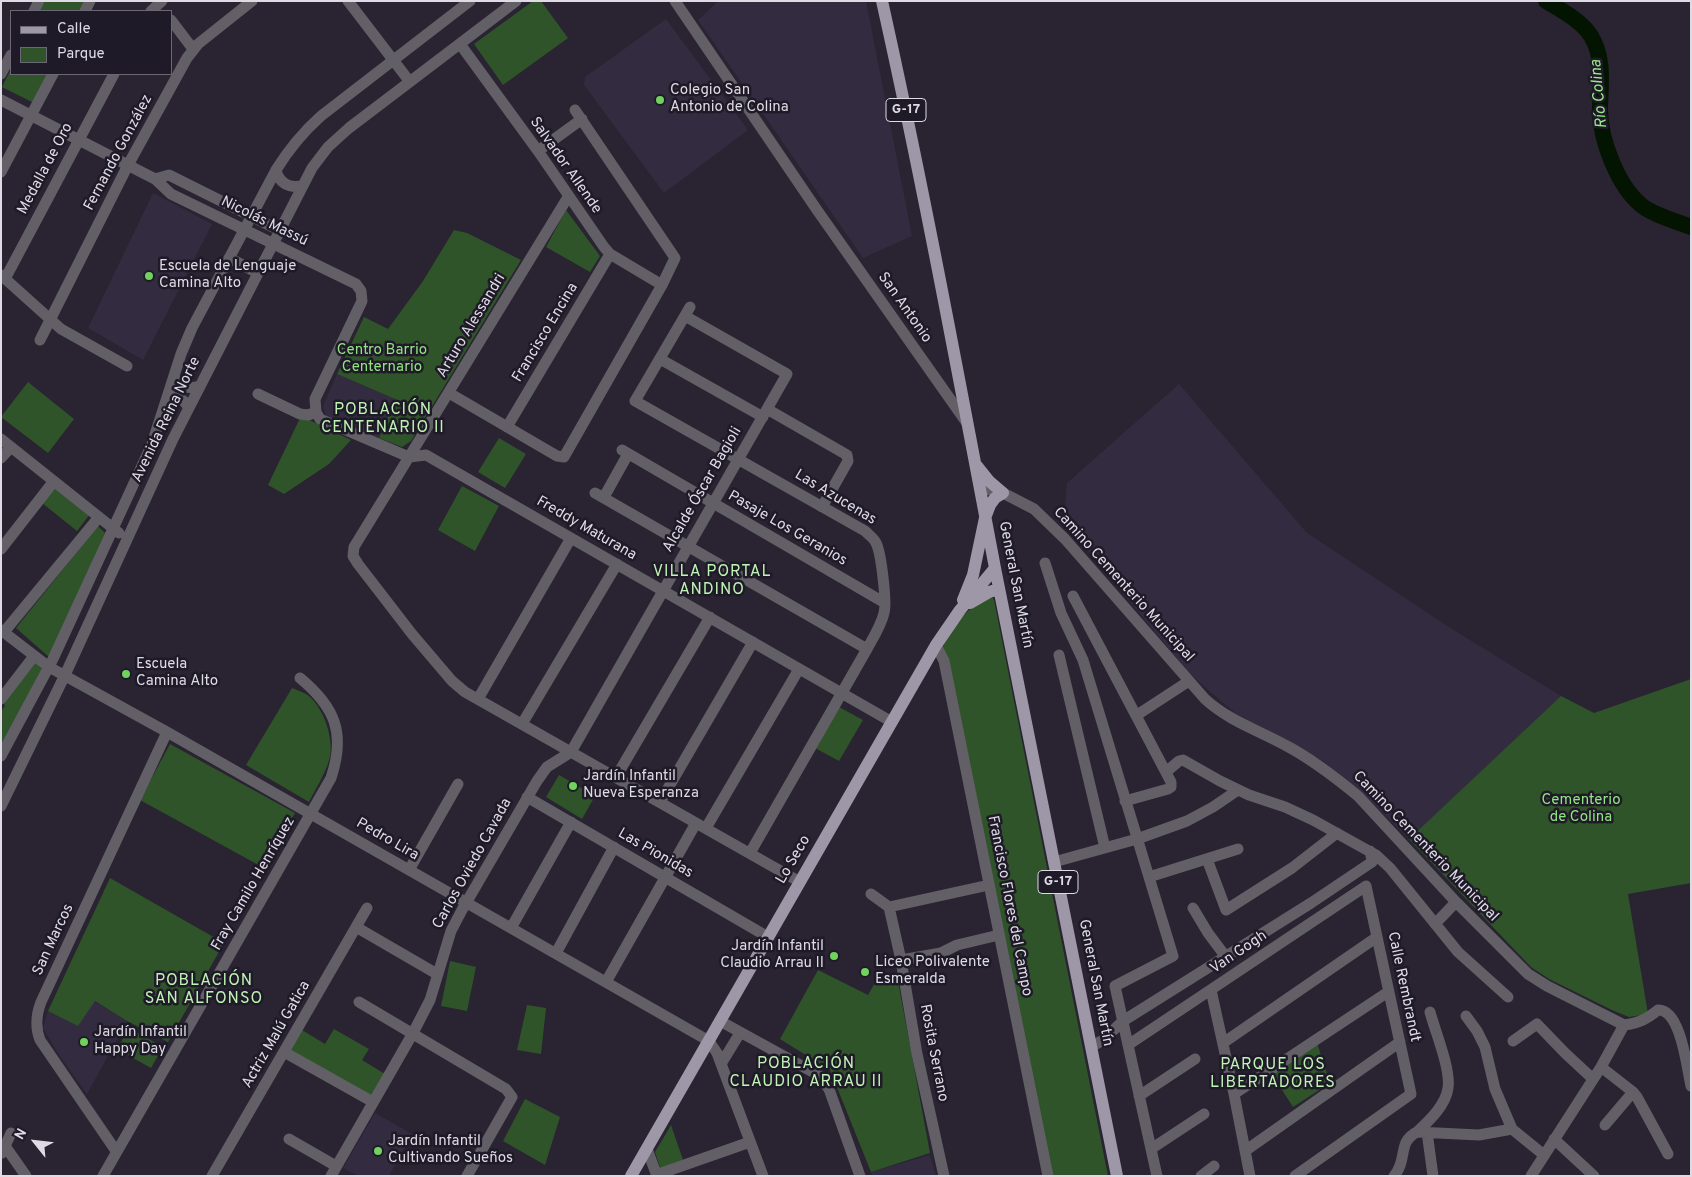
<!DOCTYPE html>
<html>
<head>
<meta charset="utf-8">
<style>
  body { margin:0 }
  #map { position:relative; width:1692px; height:1177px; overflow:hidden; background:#292332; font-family:Overpass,sans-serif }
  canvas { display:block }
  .frame { position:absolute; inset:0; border:2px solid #dedbe5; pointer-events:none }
  .legend { position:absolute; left:10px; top:10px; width:162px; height:65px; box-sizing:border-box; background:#1f1a28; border:1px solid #6b6774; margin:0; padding:6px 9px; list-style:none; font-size:15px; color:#dedbe5 }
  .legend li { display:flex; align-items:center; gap:10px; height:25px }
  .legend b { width:25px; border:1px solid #6b6774 }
  .north { position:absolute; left:10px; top:1117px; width:50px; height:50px; -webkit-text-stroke:4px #1f1a28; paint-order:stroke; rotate:299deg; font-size:14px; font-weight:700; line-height:20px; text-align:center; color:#dedbe5 }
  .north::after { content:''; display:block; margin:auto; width:18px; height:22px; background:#dedbe5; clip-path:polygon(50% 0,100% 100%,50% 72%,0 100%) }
</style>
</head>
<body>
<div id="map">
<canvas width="1692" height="1177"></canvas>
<div class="frame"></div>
<ul class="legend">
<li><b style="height:6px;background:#9d97a7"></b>Calle</li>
<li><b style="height:14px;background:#305429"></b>Parque</li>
</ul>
<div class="north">N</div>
</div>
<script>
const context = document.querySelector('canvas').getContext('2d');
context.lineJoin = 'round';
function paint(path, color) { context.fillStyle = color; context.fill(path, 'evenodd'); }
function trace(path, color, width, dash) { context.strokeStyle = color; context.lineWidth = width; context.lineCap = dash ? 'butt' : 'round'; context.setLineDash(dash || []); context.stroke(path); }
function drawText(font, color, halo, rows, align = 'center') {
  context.font = font + ' Overpass,sans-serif'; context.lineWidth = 5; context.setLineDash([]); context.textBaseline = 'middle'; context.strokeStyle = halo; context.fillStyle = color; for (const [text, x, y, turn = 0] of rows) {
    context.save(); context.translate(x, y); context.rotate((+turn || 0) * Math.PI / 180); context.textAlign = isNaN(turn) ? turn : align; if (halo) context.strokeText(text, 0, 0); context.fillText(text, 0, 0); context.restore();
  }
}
const built = new Path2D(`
  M718,1H866L912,236L863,258L698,20Z
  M666,19L748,130L664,193L584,85L585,77Z
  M153,193L212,224L143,360L88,328Z
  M337,374L395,399L379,438L326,416L323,406Z
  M1179,384L1307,533L1452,629L1561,696L1409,839L1353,784L1323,761L1235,713L1190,674L1073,533L1065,508L1067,483Z
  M94,1001L127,1021L87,1094L59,1055L43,1028L48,1011L78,1025Z
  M375,1113L412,1134L389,1176H358L343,1168Z
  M930,1155L936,1176H872L871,1172Z`);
const green = new Path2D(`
  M45,1H84L79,11H40Z
  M533,1H541L568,38L503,85L474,44Z
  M11,69V74H48L34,103L2,87Z
  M566,210L600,256L590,272L546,247Z
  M454,230L467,233L521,260L411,441L402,447L379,438L395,399L337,374L364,317L388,329L423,281Z
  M28,382L74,419L48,453L1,417Z
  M301,416L351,440L329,464L284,494L268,485Z
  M499,438L526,454L505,488L478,472Z
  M56,485L90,514L77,531L42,503Z
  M462,486L499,506L475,551L438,530Z
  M98,526L105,533L49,657L16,628Z
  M991,595L994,600L1108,1176H1048L943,648C946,625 973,606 991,595Z
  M35,660L42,669L1,745V711L5,706L3,702Z
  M1691,679V883L1628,894L1648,1014L1629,1017L1612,1010L1549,979L1531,967L1409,839L1561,696L1594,713Z
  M292,688C297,690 302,692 306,694C323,705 334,738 330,757C326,773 316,788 309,802L246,765Z
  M839,707L863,720L839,761L815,748Z
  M170,744L295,813L264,868L140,800Z
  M559,775L595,796L582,819L546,797Z
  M110,878L224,943L168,1042L127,1021L95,1001L78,1026L48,1011Z
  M450,961L476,967L467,1011L441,1006Z
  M818,970L868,995L877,979L897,976L930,1153L871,1172L830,1070L780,1039Z
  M527,1005L546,1008L541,1054L517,1050Z
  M129,1028L163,1047L151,1068L117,1049Z
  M334,1029L369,1049L362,1060L385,1074L371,1097L290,1050L302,1030L325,1044Z
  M1317,1043L1330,1083L1293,1107L1271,1073Z
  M525,1099L560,1117L545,1165L503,1141Z
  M671,1125L683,1160L661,1170L655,1152Z`);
const river = new Path2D(`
  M1546,1C1561,10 1582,21 1591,36C1604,57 1601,83 1600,106C1599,138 1618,189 1645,208C1659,217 1676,221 1691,227`);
const minor = new Path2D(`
  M348,1L410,82
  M675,1L817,210L967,423
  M34,11L39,1
  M85,11L90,1
  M151,11L162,1
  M171,20L193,49
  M460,44L538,151L604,247L610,254L662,285
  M1,74L11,55
  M1,100L155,179L171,194L356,284L361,291L362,301L315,399L316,412L320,419L409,457L426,455L892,722
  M538,151L582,119
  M276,170C279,183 288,188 301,186
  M1,172L53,74
  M155,179L169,175L279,230
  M568,197L354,547L353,556L358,564L412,634L452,681L465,692L800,882
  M229,258L258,273
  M1,275L61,329L127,366
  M5,279L114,74
  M690,307L635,401L865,531C869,535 874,538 876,543C881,552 887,602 884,613C881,626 873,638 867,649L750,853
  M40,340L128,165L187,58L198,44L252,1
  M660,359L763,417
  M174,377C181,388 188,389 200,386
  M449,393L557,456L564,457L662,285L675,258L575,110
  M258,394L300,414L308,415L316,412
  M167,399C178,396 183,398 189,408
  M767,409L847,455L848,461L822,507
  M507,427L610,254
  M1,439L119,533
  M622,450L885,603
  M1,458L11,447
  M981,488L1003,493L1034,509L1065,539L1205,699C1229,721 1258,730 1285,745C1312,759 1335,777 1358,796L1456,902L1528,974L1547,986L1624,1025C1639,1023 1647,1019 1658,1010C1681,1009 1687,1069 1691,1086
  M595,493L867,649
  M604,497L628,454
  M1,549L54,481
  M1045,563L1061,613L1083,660L1173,956L1115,986L1157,1176
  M1073,596L1171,782V787L1168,789L1125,801
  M1,630L49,667L167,732L709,1041L717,1053L763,1176
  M4,632L99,517
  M936,645L944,661L1048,1176
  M1059,655L1105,848
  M1,699L34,656
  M478,699L571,538
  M1137,715L1189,681
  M522,724L617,564
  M1,756L53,659L152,444L181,354L192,328L276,170C289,149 303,132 321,116L470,1
  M1166,772L1179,761L1183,760L1220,781L1249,795L1285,807L1313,820L1376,855L1390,868L1458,952L1508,997
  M616,777L710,617
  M527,797L768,937
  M660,802L753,642
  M1,806L65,675L173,439L312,168L328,147L349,128L516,1
  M706,828L799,669
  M1207,859L1226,910L1292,868L1337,833
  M1054,862L1137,839L1187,821L1213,807L1238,790
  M409,870L458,784
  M1149,877L1238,849
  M871,894L889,907L989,885
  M889,907L901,960L917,1054L944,1176
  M1193,908L1208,933L1226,957
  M1435,924L1456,902
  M356,927L437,974
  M511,928L571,822
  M556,953L614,847
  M901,960L941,953L957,945L999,935
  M606,982L696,823
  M1211,990L1234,1094L1250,1176
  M359,1002L506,1089L512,1097L467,1176
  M1466,1016L1477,1031L1485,1047L1495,1089L1512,1129L1544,1155
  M720,1021L820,1076L829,1089L860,1176
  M1513,1041L1537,1024L1565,1053L1593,1079
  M1223,1043L1377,937
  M1128,1045L1366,886L1411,1094L1295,1176
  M1091,1047L1103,1040L1123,1021L1311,903L1372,862V860L1370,851
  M284,1052L373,1102
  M721,1064L740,1033
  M1601,1067L1633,1092L1637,1097L1668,1154
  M1234,1094L1388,992
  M1139,1096L1195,1059
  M1605,1125L1633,1092
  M1417,1132C1429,1121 1446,1105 1448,1088C1451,1069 1435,1031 1430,1012
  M1427,1132L1433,1176
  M289,1139L336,1166
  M1554,1139L1594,1176
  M5,1146L26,1176
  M647,1149L657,1176
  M1151,1149L1204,1114
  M116,1151L40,1040C35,1027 36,1015 41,1002L167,732
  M1245,1151L1400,1042
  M2,1153L11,1133
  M656,1175L750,1142
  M103,1176L331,778C346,733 335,707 300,678
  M212,1176L367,908
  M331,1176L413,1033L430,1000L451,931L462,910L537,781L547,767L571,752L787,374L685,316
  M1201,1176L1214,1166
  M1394,1176C1408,1160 1397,1142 1417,1132L1479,1135L1512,1129
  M1531,1176L1601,1067L1624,1025`);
const major = new Path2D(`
  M882,1C924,189 959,379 995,568L1117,1176
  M963,600L973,575L985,518L990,505L995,498L1003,493L989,481L977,466
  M970,603L989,592L999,589
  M631,1176L936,645L960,610L995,568`);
const markers = [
  [660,100,5,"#71d25e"],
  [149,276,5,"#71d25e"],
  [126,674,5,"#71d25e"],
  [573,786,5,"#71d25e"],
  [834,956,5,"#71d25e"],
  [865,972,5,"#71d25e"],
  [84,1042,5,"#71d25e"],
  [378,1151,5,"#71d25e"]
];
const shields = [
  [906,110,40],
  [1058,882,40]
];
const shieldNames = [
  ["G-17",906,110],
  ["G-17",1058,882]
];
const poiNames = [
  ["Colegio San",670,91],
  ["Antonio de Colina",670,108],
  ["Escuela de Lenguaje",159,267],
  ["Camina Alto",159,284],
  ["Escuela",136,665],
  ["Camina Alto",136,682],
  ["Jardín Infantil",583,777],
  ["Nueva Esperanza",583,794],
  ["Jardín Infantil",824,947,"right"],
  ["Claudio Arrau II",824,964,"right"],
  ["Liceo Polivalente",875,963],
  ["Esmeralda",875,980],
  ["Jardín Infantil",94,1033],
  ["Happy Day",94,1050],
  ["Jardín Infantil",388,1142],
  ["Cultivando Sueños",388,1159]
];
const streetNames = [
  ["Fernando González",119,153,-62],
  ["Salvador Allende",565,166,55],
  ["Medalla de Oro",46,169,-62],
  ["Nicolás Massú",264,222,26],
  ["San Antonio",904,308,55],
  ["Arturo Alessandri",472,326,-59],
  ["Francisco Encina",546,333,-59],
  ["Avenida Reina Norte",167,420,-64],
  ["Alcalde Óscar Bagioli",703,490,-60],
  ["Las Azucenas",835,498,31],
  ["Freddy Maturana",586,529,30],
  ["Pasaje Los Geranios",787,529,30],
  ["General San Martín",1015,585,79],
  ["Camino Cementerio Municipal",1123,585,48],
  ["Pedro Lira",387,840,30],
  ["Camino Cementerio Municipal",1425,847,46],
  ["Las Pionidas",655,854,30],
  ["Lo Seco",794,860,-60],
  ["Carlos Oviedo Cavada",473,864,-61],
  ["Fray Camilo Henríquez",254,884,-60],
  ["Francisco Flores del Campo",1009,906,79],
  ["San Marcos",54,940,-65],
  ["Van Gogh",1239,953,-34],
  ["General San Martín",1095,983,79],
  ["Calle Rembrandt",1403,987,78],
  ["Actriz Malú Gatica",277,1035,-60],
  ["Rosita Serrano",933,1053,79]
];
const parkNames = [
  ["Centro Barrio",382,351],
  ["Centernario",382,368],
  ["Cementerio",1581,801],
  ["de Colina",1581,818]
];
const waterNames = [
  ["Río Colina",1600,94,-95]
];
const neighbourhoodNames = [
  ["POBLACIÓN",383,411],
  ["CENTENARIO II",383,429],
  ["VILLA PORTAL",712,573],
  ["ANDINO",712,591],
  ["POBLACIÓN",204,982],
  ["SAN ALFONSO",204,1000],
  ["POBLACIÓN",806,1065],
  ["CLAUDIO ARRAU II",806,1083],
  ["PARQUE LOS",1273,1066],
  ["LIBERTADORES",1273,1084]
];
paint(built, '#332c40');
paint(green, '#305429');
trace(river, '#031501', 16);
trace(minor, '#625f67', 11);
trace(major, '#9d97a7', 12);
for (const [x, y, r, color] of markers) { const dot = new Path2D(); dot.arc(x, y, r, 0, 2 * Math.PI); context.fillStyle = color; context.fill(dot); trace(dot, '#1f1a28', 2); }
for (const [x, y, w] of shields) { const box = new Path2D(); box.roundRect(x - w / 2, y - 11.5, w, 23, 4); context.fillStyle = '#1f1a28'; context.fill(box); trace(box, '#dedbe5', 1); }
drawText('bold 14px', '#dedbe5', null, shieldNames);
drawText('15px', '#dedbe5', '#1f1a28', poiNames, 'left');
drawText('15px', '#dedbe5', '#1f1a28', streetNames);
drawText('15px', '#91e580', '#1f1a28', parkNames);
drawText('italic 16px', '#96eb85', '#1f1a28', waterNames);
context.letterSpacing = '1px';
drawText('16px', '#c0f4b5', '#1f1a28', neighbourhoodNames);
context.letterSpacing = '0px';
</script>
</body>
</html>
